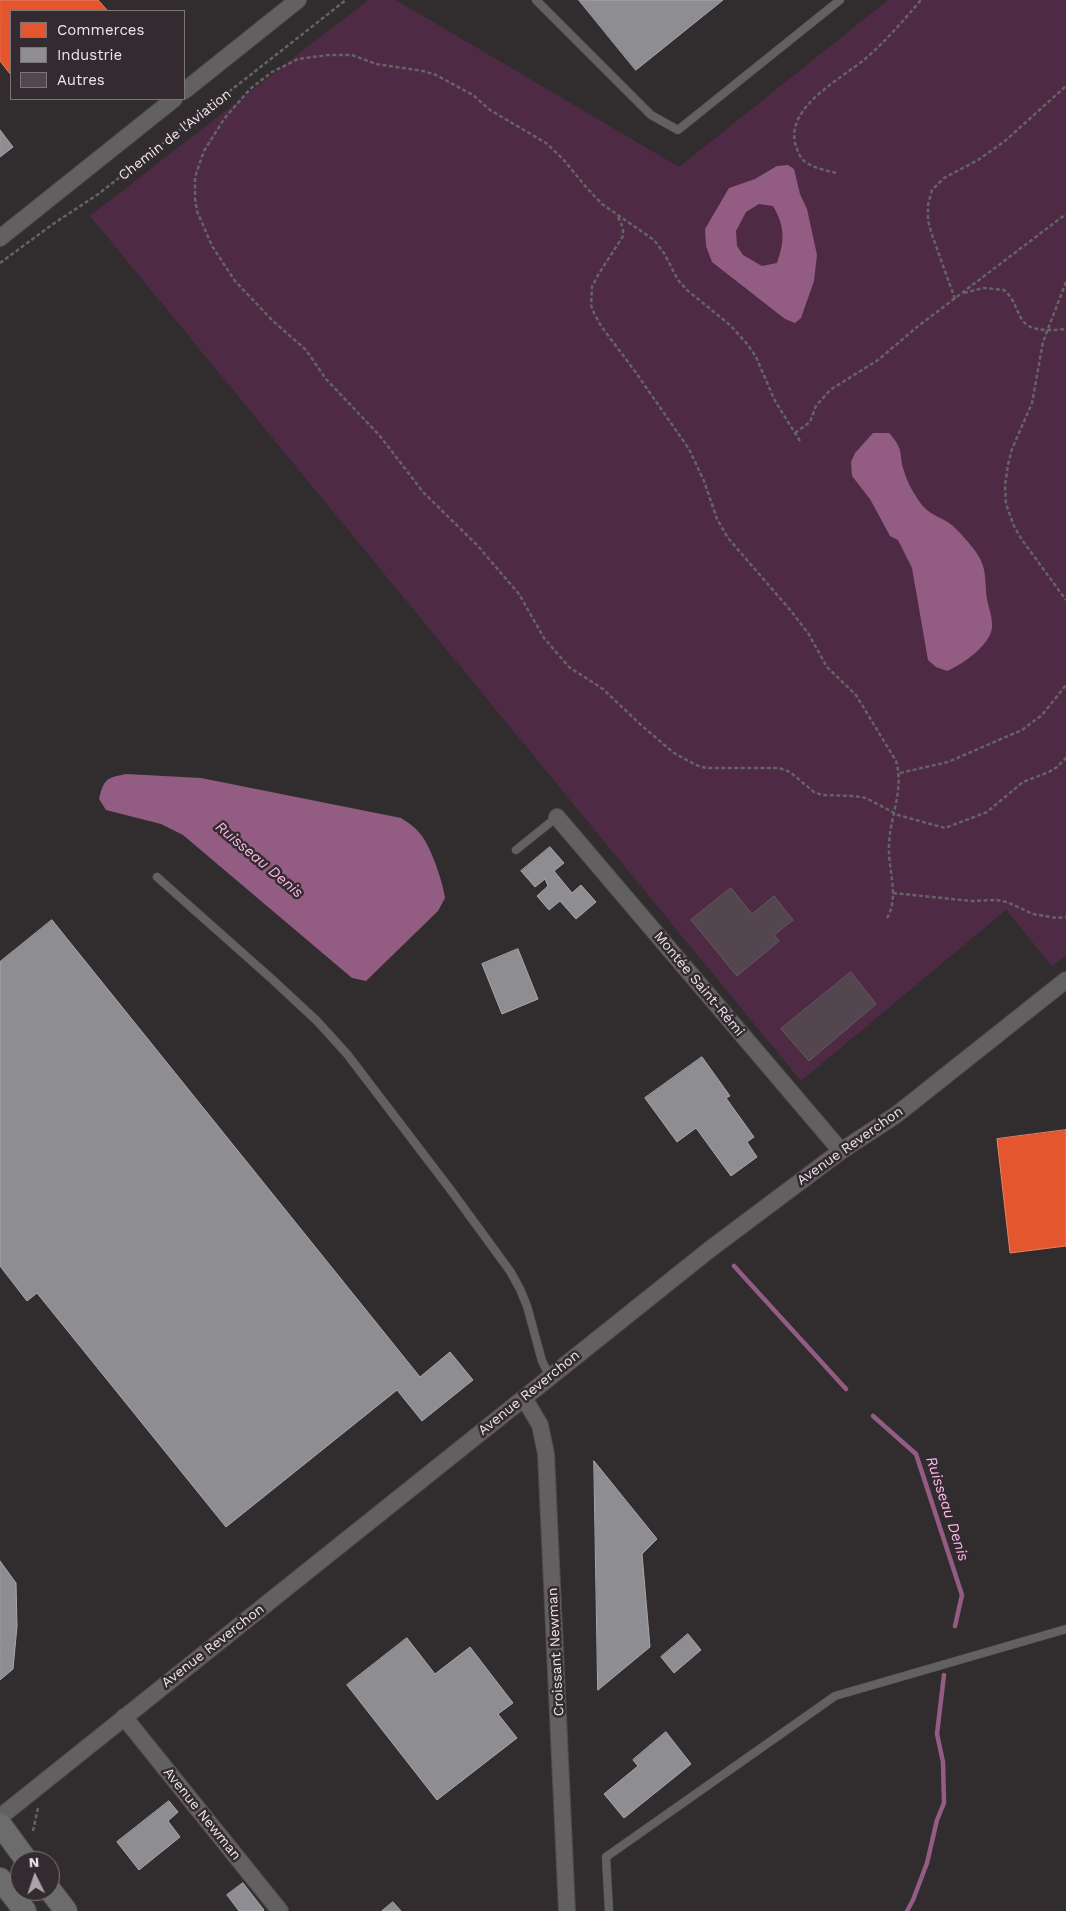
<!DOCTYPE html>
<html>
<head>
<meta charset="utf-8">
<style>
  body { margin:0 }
  #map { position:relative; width:1066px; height:1911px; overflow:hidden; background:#312d2f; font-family:"Work Sans",sans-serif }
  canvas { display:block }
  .legend { position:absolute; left:10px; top:10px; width:175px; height:90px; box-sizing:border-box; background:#332b30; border:1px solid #7d757a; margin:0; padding:6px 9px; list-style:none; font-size:15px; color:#ebe5e9 }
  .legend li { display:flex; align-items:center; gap:10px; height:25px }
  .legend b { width:25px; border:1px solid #7d757a }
  .north { position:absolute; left:10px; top:1851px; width:50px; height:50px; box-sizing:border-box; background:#332b30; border:1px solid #7d757a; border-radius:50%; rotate:356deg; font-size:14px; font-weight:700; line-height:20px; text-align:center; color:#ebe5e9 }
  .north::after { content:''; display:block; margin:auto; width:18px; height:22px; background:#aaa5a8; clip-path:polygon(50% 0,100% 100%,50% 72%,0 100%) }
</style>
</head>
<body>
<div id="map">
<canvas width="1066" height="1911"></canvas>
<ul class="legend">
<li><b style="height:14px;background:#e4572e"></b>Commerces</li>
<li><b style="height:14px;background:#8d8d92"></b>Industrie</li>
<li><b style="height:14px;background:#53464f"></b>Autres</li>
</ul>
<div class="north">N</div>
</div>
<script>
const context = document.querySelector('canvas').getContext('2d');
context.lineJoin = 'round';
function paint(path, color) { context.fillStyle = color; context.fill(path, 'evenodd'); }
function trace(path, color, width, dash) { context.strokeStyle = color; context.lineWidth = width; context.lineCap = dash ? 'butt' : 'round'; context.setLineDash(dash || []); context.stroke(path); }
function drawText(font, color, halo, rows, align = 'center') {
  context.font = font + ' "Work Sans",sans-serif'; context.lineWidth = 5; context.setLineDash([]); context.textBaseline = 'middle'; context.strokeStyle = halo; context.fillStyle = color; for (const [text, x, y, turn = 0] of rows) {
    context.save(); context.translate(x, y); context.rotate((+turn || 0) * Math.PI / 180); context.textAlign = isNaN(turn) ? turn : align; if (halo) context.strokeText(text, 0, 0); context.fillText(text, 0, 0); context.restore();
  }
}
const green = new Path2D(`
  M368,0H396L679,167L888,0H1066V955L1052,966L1006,910L801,1081L90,216Z`);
const water = new Path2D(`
  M788,165L794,169L800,194L807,209L817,255L814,281L801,318L795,323L785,319L712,262L706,246L705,229L729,188L755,179L777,166ZM759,204L773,206C785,227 785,240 777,263L762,266L743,255L737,246L736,231L746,212Z
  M873,433H889C905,451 898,452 904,471C907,482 913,492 919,501C929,515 937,515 949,523C956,528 963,536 968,542C984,561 985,567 986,590C986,602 992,613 992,624C994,643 962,665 947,671L936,667L928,660L912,568L898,540L890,536L870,499L852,476L851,462L855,453Z
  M126,774L201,778L401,818C409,823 416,828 422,836C431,848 443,882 445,898L438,911L366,981L352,978L183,835L161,824L106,810L99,799C104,779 106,778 126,774Z`);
const shops = new Path2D(`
  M0,0H98L108,11H11V75L0,61Z
  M1066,1130V1246L1010,1253L997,1139Z`);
const industry = new Path2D(`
  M579,0H723L636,70Z
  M0,130L13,147L0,157Z
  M550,847L564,863L554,871L572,893L581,885L596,902L576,919L560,901L549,910L537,896L548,886L545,879L535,887L521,871Z
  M52,920L420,1377L450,1352L473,1380L422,1421L397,1390L226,1527L37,1293L27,1301L0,1266V962Z
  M518,949L538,999L502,1014L482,964Z
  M702,1057L730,1096L726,1098L754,1137L747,1142L757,1157L731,1176L696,1128L677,1142L645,1098Z
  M594,1461L657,1539L642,1554L650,1647L598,1690Z
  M0,1561L16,1583L17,1626L13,1669L0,1680Z
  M688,1634L701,1650L674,1673L661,1657Z
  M407,1638L435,1674L470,1647L513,1703L498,1714L517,1738L437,1800L347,1685Z
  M666,1732L691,1764L624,1818L604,1794L638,1766L633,1760Z
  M169,1801L178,1812L168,1821L180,1837L139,1870L117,1842Z
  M243,1883L264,1910L263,1911H239L227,1895Z
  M393,1902L401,1911H382Z`);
const stream = new Path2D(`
  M734,1266L846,1389
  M873,1416L916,1454L962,1595L955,1626
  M907,1911L913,1900L927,1863L937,1820L944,1803L943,1762L937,1734L944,1675`);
const building = new Path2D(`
  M731,888L752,914L774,896L793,920L774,935L779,941L737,976L691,920Z
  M851,972L876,1004L809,1061L781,1029Z`);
const path = new Path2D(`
  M836,173C825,170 812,168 803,160C799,156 797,149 795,143C787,106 841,79 865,59C886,41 903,21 921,0
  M618,217L623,228V236L598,275L592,287L591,305L594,313L601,326L634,370L689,449L704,481L717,519L728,538L791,611L808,633L827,667L856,695L896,761C905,791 888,820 889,850C889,872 899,898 887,918
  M0,263L53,224L97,195L346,0
  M1066,282L1043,342L1032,403L1012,449L1008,465L1005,486L1006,504L1014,526L1022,540L1066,600
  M964,293L983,288L1004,290C1017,302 1015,310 1023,321C1032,333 1054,330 1066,329
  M955,299L931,232L928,220V205L932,190L944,178L978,160L1005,141L1066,86
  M795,433L810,422L816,406L830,390L878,360L917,327L1066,214
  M800,441L775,401L756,357L748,345L730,325L687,290L678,280L664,253L654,240L602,204L586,187L563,159L546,143L490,110L473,95L436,75L423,71L376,64L352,55H328L298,59L272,72L250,89L224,119L204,151L195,177V199L197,211L212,246L235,281L273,321L306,350L326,379L380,436L423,492L478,546L495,566L519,594L544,638L569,667L603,689L642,726L674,753L696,765L706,768H779L790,772L814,792L822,795L854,796L866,798L898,815L945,828L987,812L1023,782L1049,772L1057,767L1066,758
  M900,773L948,762L1022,730L1042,715L1066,685
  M893,893L972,901L996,900L1007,902L1033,914L1057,918L1066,917
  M33,1831L38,1808`);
const lane = new Path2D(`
  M536,0L651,115L678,130L840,0
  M516,850L557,817
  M157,877L273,980L317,1021L347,1054L450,1189L510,1271L520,1289L527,1306L542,1361L550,1377
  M609,1911L606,1857L835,1696L1066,1629`);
const street = new Path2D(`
  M184,91L298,0
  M0,238L174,99
  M557,817L841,1151
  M524,1398L540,1425L546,1454L567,1911
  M124,1717L280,1911
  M0,1817L709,1250L841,1151L896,1115L1066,980`);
const secondary = new Path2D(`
  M0,1824L27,1861
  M0,1879L25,1911
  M50,1890L66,1911`);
const streetNames = [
  ["Chemin de l'Aviation",175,135,-38],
  ["Montée Saint-Rémi",699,984,50],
  ["Avenue Reverchon",850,1146,-35],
  ["Avenue Reverchon",529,1393,-39],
  ["Avenue Reverchon",213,1646,-38],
  ["Croissant Newman",556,1652,-93],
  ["Avenue Newman",202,1814,51]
];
const waterNames = [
  ["Ruisseau Denis",259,860,40],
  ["Ruisseau Denis",947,1509,72]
];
paint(green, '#4e2a45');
paint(water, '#925c83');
paint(shops, '#e4572e');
trace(shops, '#e68266', 1);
paint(industry, '#8d8d92');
trace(industry, '#a9a7ac', 1);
trace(stream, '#925c83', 4.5);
paint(building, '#53464f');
trace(building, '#605c5e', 1);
trace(lane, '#4e4b4d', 9);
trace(street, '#4e4b4d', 18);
trace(secondary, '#4e4b4d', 24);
trace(path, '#656364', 2.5, [4, 2.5]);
trace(lane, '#626061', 8);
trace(street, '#626061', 16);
trace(secondary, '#6d6c6d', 22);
drawText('14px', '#ebe5e9', '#332b30', streetNames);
drawText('italic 15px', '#fdb9e9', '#332b30', waterNames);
</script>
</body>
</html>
